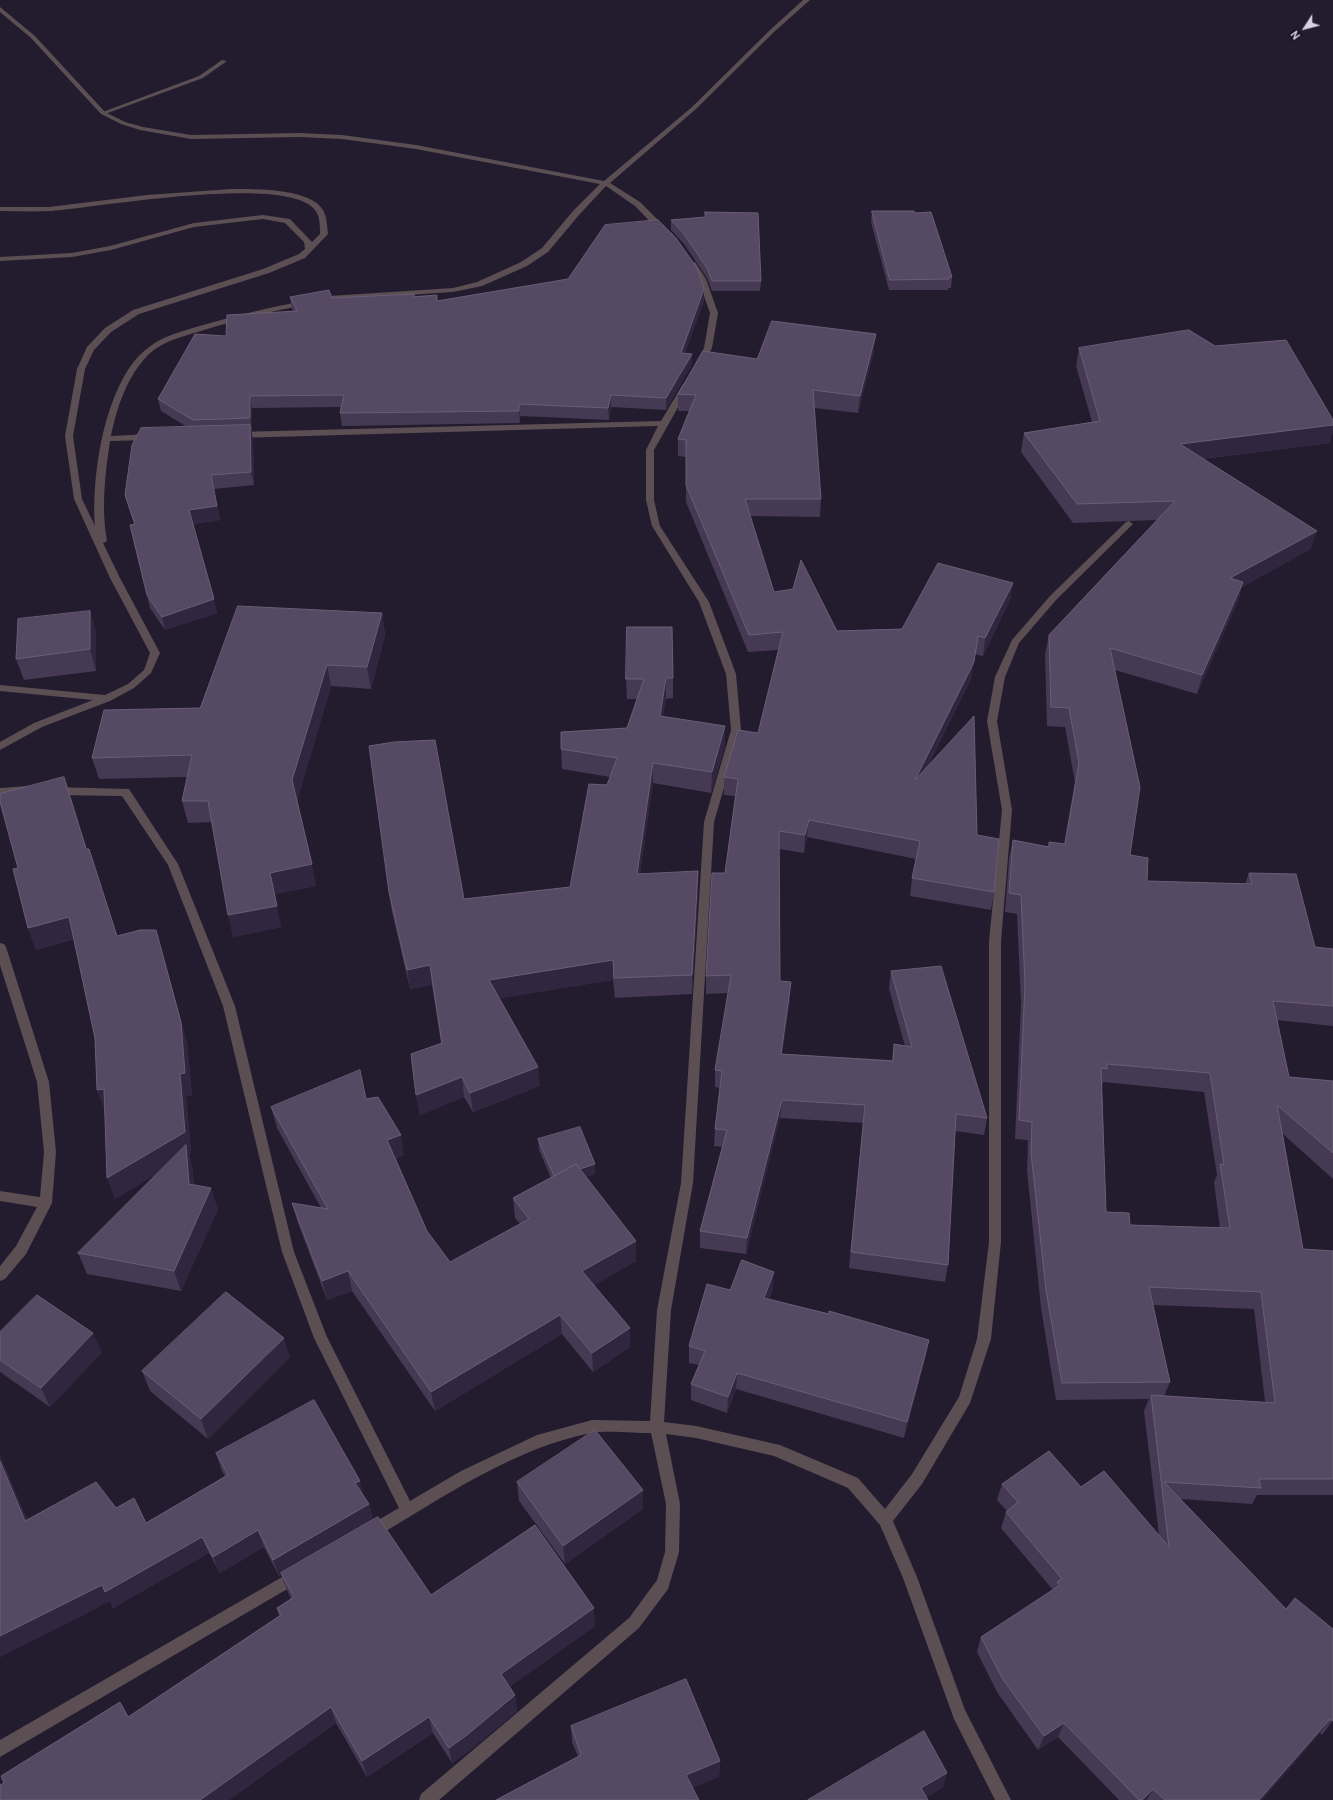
<!DOCTYPE html>
<html>
<head>
<meta charset="utf-8">
<style>
  body { margin:0 }
  #map { position:relative; width:1333px; height:1800px; overflow:hidden; background:#231b2e; font-family:Cabin,sans-serif }
  canvas { display:block }
  .north { position:absolute; left:1285px; top:8px; width:40px; height:40px; -webkit-text-stroke:3px #1a1224; paint-order:stroke; rotate:234deg; font-size:11px; font-weight:700; line-height:16px; text-align:center; color:#d7d2df }
  .north::after { content:''; display:block; margin:auto; width:14px; height:18px; background:#d7d2df; clip-path:polygon(50% 0,100% 100%,50% 72%,0 100%) }
</style>
</head>
<body>
<div id="map">
<canvas width="1333" height="1800"></canvas>
<div class="north">N</div>
</div>
<script>
const context = document.querySelector('canvas').getContext('2d');
context.lineJoin = 'round';
function paint(path, color) { context.fillStyle = color; context.fill(path, 'evenodd'); }
function trace(path, color, width, dash) { context.strokeStyle = color; context.lineWidth = width; context.lineCap = dash ? 'butt' : 'round'; context.setLineDash(dash || []); context.stroke(path); }
const service = new Path2D(`
  M222,60L227,61L203,78L105,114L100,113L199,76Z`);
const minor = new Path2D(`
  M803,0H810L774,32L696,109L610,183L640,202L667,229V233H661L635,206L606,186L579,215L548,252L527,266L482,286L453,292L332,300L328,298L329,296L453,288L477,282L521,262L542,248L573,211L600,184L416,149L342,139L299,137L191,139L140,130L121,124L101,114L31,38L0,12V7L35,36L105,112L125,122L143,127L191,135L299,133L342,135L416,145L604,181L692,107L770,30Z
  M231,189C254,189 310,188 323,210C327,217 327,226 328,234L305,258L269,273L139,314L111,332L94,350L85,369L73,436L82,499L95,526C91,476 105,379 149,347C163,336 180,332 196,327C232,317 268,307 305,301L309,303L305,305C271,311 237,320 204,330C186,336 164,340 149,354C127,376 117,407 111,436L150,434L154,437L150,440L110,441C105,475 101,508 107,541L103,543L120,578L160,653L151,673L134,688L110,701L42,727L0,750V742L34,723L93,700L0,691V685L105,695L128,684L144,670L150,653L110,578L74,499L65,436L77,369L87,347L105,328L133,310L263,269L299,254L305,249L304,242L285,223L263,219L194,227L111,250L72,257L0,261V257L72,253L110,246L194,223L263,215L290,219L312,242L320,234C320,226 320,216 315,210C287,173 95,208 49,211C33,212 16,211 0,211V207H49L147,195Z
  M689,262H695L706,279L718,313L712,348L702,366H699L695,364L704,348L710,313L698,279L688,264Z
  M683,384H689L690,386L654,450V500L660,526L709,602L736,674L741,730L714,822L693,1183L671,1310L664,1422L696,1426L780,1445L858,1478L885,1509L912,1474L959,1397L977,1339L989,1242V941L1002,810L987,721L995,677L1012,640L1050,596L1126,522L1129,521L1133,524L1056,600L1019,643L1005,677L997,721L1012,810L1001,941V1242L991,1339L970,1403L922,1484L893,1521L917,1577L965,1710L1011,1800H995L954,1719L903,1578L880,1525L848,1488L774,1456L696,1438L666,1434L680,1504L679,1552L668,1589L639,1628L439,1800H419L421,1794L629,1618L657,1580L665,1552L666,1504L651,1433C635,1433 606,1430 591,1433C514,1448 442,1498 376,1537L371,1539L366,1537L364,1532L366,1527L399,1508L314,1338L282,1252L223,1006L168,865L122,796L53,795L48,791L53,787L129,789L178,864L235,1006L294,1252L327,1337L410,1501L461,1471L537,1435L592,1420L650,1421L657,1310L681,1183L704,822L731,730L726,674L699,602L652,526L646,500V450L658,426L237,438L233,435L237,432L661,421Z
  M28,786L32,787L33,790L32,793L0,796V788Z
  M0,943L4,944L6,947L49,1082L56,1152L52,1203L26,1254L5,1279L0,1281V1266L16,1246L37,1207L0,1201V1191L40,1197L44,1152L37,1082L0,965Z
  M296,1569L301,1571L303,1576L301,1581L0,1757V1740Z`);
const wall = new Path2D(`
  M872,211L915,213L952,277L951,288H948V290H889L871,222Z
  M671,220L761,281L760,291H712L707,278L684,244L671,230Z
  M437,295V301H704L685,353L692,354L691,366L666,410L611,407L609,420L520,416V423L342,426L340,413L341,407L252,408V431H251L253,439L254,485L214,489L220,520L193,524L217,613L165,630L150,608L130,525L134,524L129,509L125,495L187,427L161,411L158,399L226,336L293,311L292,309L290,297L332,298L415,296Z
  M1079,348L1330,443L1203,459L1311,549L1242,587L1238,601L1197,694L1115,670L1130,855L1147,881L1245,884L1249,873L1315,947L1333,949V1026L1277,1020L1289,1077L1333,1081V1179L1283,1134L1303,1249L1333,1251V1495H1257L1252,1504L1181,1499L1333,1721L1322,1735L1320,1733L1262,1800H1119L1058,1737L1038,1750L997,1692L977,1652L981,1637L1053,1590L1001,1528L1006,1512L1007,1511L997,1500L1002,1484L1081,1487L1159,1535L1144,1411L1149,1399L1056,1400L1041,1308L1027,1171L1028,1140L1015,1139L1021,1003L1017,914L1005,912L1009,859L1013,840L1048,847L1049,842L1064,844L1075,782L1065,727L1047,726L1045,654L1049,635L1157,520L1073,523L1021,452L1024,433L1092,422L1076,366ZM1103,1082L1204,1092L1217,1175L1214,1182L1220,1228L1130,1225L1106,1212L1102,1088ZM1153,1305L1254,1309L1265,1402L1164,1396L1170,1382Z
  M874,351L858,413L814,408L821,499L820,517L750,516L774,592L837,631L902,629L1013,583L1010,600L983,656L975,654L971,679L928,766L977,835L994,892L991,910L910,896L912,878L916,859L807,837L804,853L779,849L780,981L790,999L782,1054L892,1060L894,1044L905,1046L889,989L891,971L987,1118L984,1135L955,1131L948,1265L945,1282L849,1268L863,1123L780,1118L746,1254L700,1248V1231L722,1147L714,1146L715,1129L720,1088L715,1087V1070L728,993L706,994V976L725,873L735,796L724,795V777L758,733L778,650L748,652L686,502V457L678,456V439L689,411H678V394L757,359Z
  M90,611L96,632V671L24,680L16,659Z
  M382,613L385,635L371,689L331,686L297,801L316,886L274,894L281,927L233,937L212,822L188,823L182,801L187,777L99,779L92,758L200,708Z
  M673,678V698L666,699L663,717L725,726V746L711,793L653,783L640,873L698,891L692,994L615,998L613,980L499,998L540,1086L473,1112L464,1097L420,1115L416,1095L441,1043L432,985L410,989L392,912L389,892L464,899L570,887L610,777L562,769L561,749L627,728L637,699H627L626,679Z
  M71,799L87,849L117,936L156,930L187,1043L192,1095L186,1096L191,1153L189,1155L192,1166L194,1185L218,1209L181,1291L87,1274L78,1253L157,1173L115,1199L104,1108L97,1090L95,1038L74,939L36,950L28,928L18,868Z
  M366,1099L404,1155L396,1159L427,1231L450,1262L520,1224L515,1218L513,1198L551,1178L539,1150L538,1139L595,1164V1174L586,1177L636,1241V1261L594,1285L630,1347L593,1372L562,1334L435,1411L352,1291L327,1300L298,1223L292,1203L321,1208L277,1128L271,1107Z
  M773,1289L769,1299L926,1356L904,1438L736,1389L727,1413L691,1400V1384L699,1365L689,1363V1346L730,1290Z
  M0,1332L102,1352L50,1407L0,1372Z
  M290,1357L208,1439L150,1391L142,1371Z
  M216,1453L364,1496L369,1504L373,1520L431,1595L595,1626L509,1687L515,1695L517,1711L470,1750L452,1763L433,1733L367,1777L336,1723L229,1800H0L129,1717L279,1616L277,1608L291,1599L287,1590L281,1575L279,1576L264,1547L220,1573L209,1553L113,1608L110,1601L0,1657V1456L27,1520L116,1508L146,1523L225,1476L222,1471Z
  M517,1482L643,1490V1509L565,1564L519,1501Z
  M571,1726L720,1761L719,1777L578,1757L572,1742Z`);
const shadedWall = new Path2D(`
  M704,289V301L681,365V353Z
  M876,334L874,351L858,413L860,396Z
  M692,354L691,366L666,410V398Z
  M611,395V407L609,420L608,408Z
  M250,396L252,408V431L250,418Z
  M519,404L520,416V423L519,411Z
  M250,425L253,439L254,485L251,472Z
  M1333,425V432L1330,443L1176,462L1180,444Z
  M214,489L220,520L192,524L189,510Z
  M1317,531L1311,549L1242,587L1238,601L1197,694L1230,578Z
  M1013,583L1010,600L983,656L985,638Z
  M214,599L217,613L165,630L162,617Z
  M90,611L96,632V671L90,649Z
  M382,613L385,635L371,689L367,667Z
  M974,662L971,679L912,798L915,780Z
  M327,665L331,686L297,802L292,780Z
  M666,678V699L660,736V716Z
  M725,726V746L711,793L712,772Z
  M653,763V783L637,894V874Z
  M809,820L807,837L804,853L805,835Z
  M312,864L316,886L274,894L281,927L233,937L228,915L270,873Z
  M698,871V891L692,994V975Z
  M69,917L76,938L36,950L28,928Z
  M156,930L187,1043L192,1095L186,1096L191,1153L189,1155L192,1166L196,1205L189,1184L187,1156L115,1199L107,1178L180,1074Z
  M613,960V980L491,1000L489,980Z
  M430,965L432,985L410,989L407,970Z
  M791,982L790,999L780,1071L781,1054Z
  M538,1067L540,1086L473,1112L470,1093Z
  M462,1077L464,1097L420,1115L416,1095Z
  M104,1089L105,1111L97,1090Z
  M782,1100L780,1118L746,1254L747,1238Z
  M401,1135L404,1155L391,1161L387,1140Z
  M595,1164V1174L555,1187L554,1177Z
  M211,1188L218,1209L181,1291L174,1271Z
  M636,1241V1261L584,1291L582,1271Z
  M348,1271L352,1291L327,1300L322,1281Z
  M774,1272L773,1289L763,1315L764,1298Z
  M560,1315L562,1334L435,1411L431,1392Z
  M630,1328V1347L593,1372L592,1353Z
  M93,1333L102,1352L50,1407L41,1388Z
  M284,1338L290,1357L208,1439L201,1419Z
  M929,1340L926,1356L904,1438L907,1422Z
  M737,1373L736,1389L727,1413L728,1397Z
  M0,1456L34,1538L25,1521L0,1461Z
  M360,1481L364,1498L355,1483Z
  M643,1490V1509L565,1564L563,1546Z
  M369,1504L374,1521L279,1576L273,1560Z
  M258,1530L264,1547L220,1573L213,1557Z
  M202,1537L209,1553L113,1608L110,1601L0,1657V1636L102,1585Z
  M594,1608L595,1626L504,1691L501,1674Z
  M515,1695L517,1711L470,1750L452,1763L449,1748Z
  M120,1702L130,1718L128,1717Z
  M331,1707L336,1723L229,1800H200Z
  M429,1717L433,1733L367,1777L362,1761Z
  M1330,1719L1320,1733L1262,1800H1259Z
  M1333,1719V1721L1322,1735Z
  M1064,1723L1058,1737L1038,1750L1044,1736Z
  M720,1761L719,1777L686,1791V1775Z
  M947,1773L943,1788L922,1800L921,1788Z
  M1153,1789L1147,1800H1142Z`);
const building = new Path2D(`
  M872,211H914L915,213L931,212L952,277H949V279L890,280Z
  M705,212L758,213L761,281H712L707,268L684,234L671,220L705,217Z
  M658,220L676,238L697,268L704,289L681,353L692,354L666,398L611,395L608,408L519,404V411L340,413L344,395L250,396V418L193,420L158,399L195,334L226,336L227,315L297,311L290,297L329,290L332,298L414,294V297L437,295V301L568,279L605,225Z
  M772,321L876,334L860,396L813,390L821,499H745L774,592L793,589L801,560L837,631L902,629L938,563L1013,583L985,638L978,636L974,662L915,780L974,716L977,835L999,839L994,892L912,878L920,841L809,820L805,835L779,831L780,981L791,982L781,1054L893,1061L894,1044L912,1047L891,971L941,966L987,1118L956,1114L948,1265L851,1252L865,1105L782,1100L747,1238L700,1231L727,1130L715,1129L722,1071L715,1070L731,975L706,976L712,873H725L738,779L724,777L738,730L758,733L783,632L749,635L686,485V440L678,439L696,395L678,394L703,351L757,359Z
  M1189,330L1215,346L1286,340L1333,420V425L1180,444L1317,531L1230,578L1243,582L1202,675L1110,648L1140,787L1130,855L1148,858L1147,881L1252,884L1249,873L1296,874L1315,947L1333,949V1006L1273,1001L1289,1077L1333,1081V1153L1277,1105L1303,1249L1333,1251V1479H1259L1261,1488L1164,1482L1286,1609L1295,1598L1333,1629V1719L1332,1721L1330,1719L1259,1800H1165L1153,1789L1142,1800H1139L1064,1723L1044,1736L1002,1678L981,1637L1060,1585L1057,1582L1062,1579L1006,1512L1018,1502L1002,1484L1049,1451L1081,1487L1104,1471L1169,1547L1151,1395L1275,1403L1261,1292L1149,1287L1170,1382L1062,1383L1046,1290L1031,1153L1032,1122L1019,1120L1025,984L1021,895L1009,893L1013,840L1049,847V842L1065,844L1079,763L1069,708L1051,707L1049,635L1175,501L1077,504L1024,433L1100,421L1079,348ZM1107,1064L1210,1073L1224,1165L1220,1164L1230,1228L1130,1225L1129,1213L1106,1212L1101,1068L1107,1069Z
  M250,425L251,472L211,475L217,506L189,510L214,599L162,617L147,595L130,525L135,524L125,495L132,445L141,428Z
  M238,606L382,613L367,667L327,665L292,780L312,864L270,873L277,906L228,915L208,801H182L192,755L92,758L104,710L200,708Z
  M90,611V649L16,659L18,619Z
  M627,627H672L673,678H666L660,716L725,726L712,772L653,763L637,874L698,871L692,975L614,978L613,960L489,980L538,1067L470,1093L462,1077L416,1095L411,1054L442,1043L430,965L407,970L389,892L369,746L394,742L435,740L464,899L570,887L589,784L607,785L617,758L561,749V732L627,728L644,679H626Z
  M64,777L86,849H89L117,936L140,930H156L181,1022L185,1073L180,1074L185,1132L107,1178L104,1089L97,1090L95,1038L69,917L28,928L13,869L18,868L0,802V794Z
  M360,1070L366,1099L378,1097L401,1135L387,1140L427,1231L450,1262L529,1219L513,1198L576,1164L636,1241L582,1271L630,1328L592,1353L560,1315L431,1392L348,1271L322,1281L292,1203L328,1209L271,1107Z
  M580,1127L595,1164L580,1169L576,1164L554,1176L538,1139Z
  M186,1145L189,1184L211,1188L174,1271L78,1253Z
  M742,1260L774,1272L764,1298L829,1314V1311L929,1340L907,1422L737,1373L728,1397L691,1384L705,1351L689,1346L707,1284L730,1290Z
  M226,1292L284,1338L201,1419L142,1371Z
  M37,1295L93,1333L41,1388L0,1360V1332Z
  M314,1400L360,1481L355,1483L369,1504L273,1560L258,1530L213,1557L202,1537L105,1592L102,1585L0,1636V1461L25,1521L96,1482L116,1508L134,1498L146,1523L228,1475L216,1453Z
  M595,1430L643,1490L563,1546L517,1482Z
  M378,1517L431,1595L535,1525L594,1608L501,1674L515,1695L467,1735L449,1748L429,1717L362,1761L331,1707L200,1800H0V1785L4,1783L1,1776L120,1702L128,1717L281,1615L277,1608L294,1597L281,1573Z
  M686,1679L720,1761L686,1775L699,1800H496L581,1755L571,1726Z
  M924,1731L947,1773L921,1788L928,1800H808Z`);
paint(service, '#5b4f53');
paint(minor, '#5b4f53');
paint(wall, '#463954');
paint(shadedWall, '#31263f');
paint(building, '#564963');
trace(building, '#6a5e77', 1);
</script>
</body>
</html>
